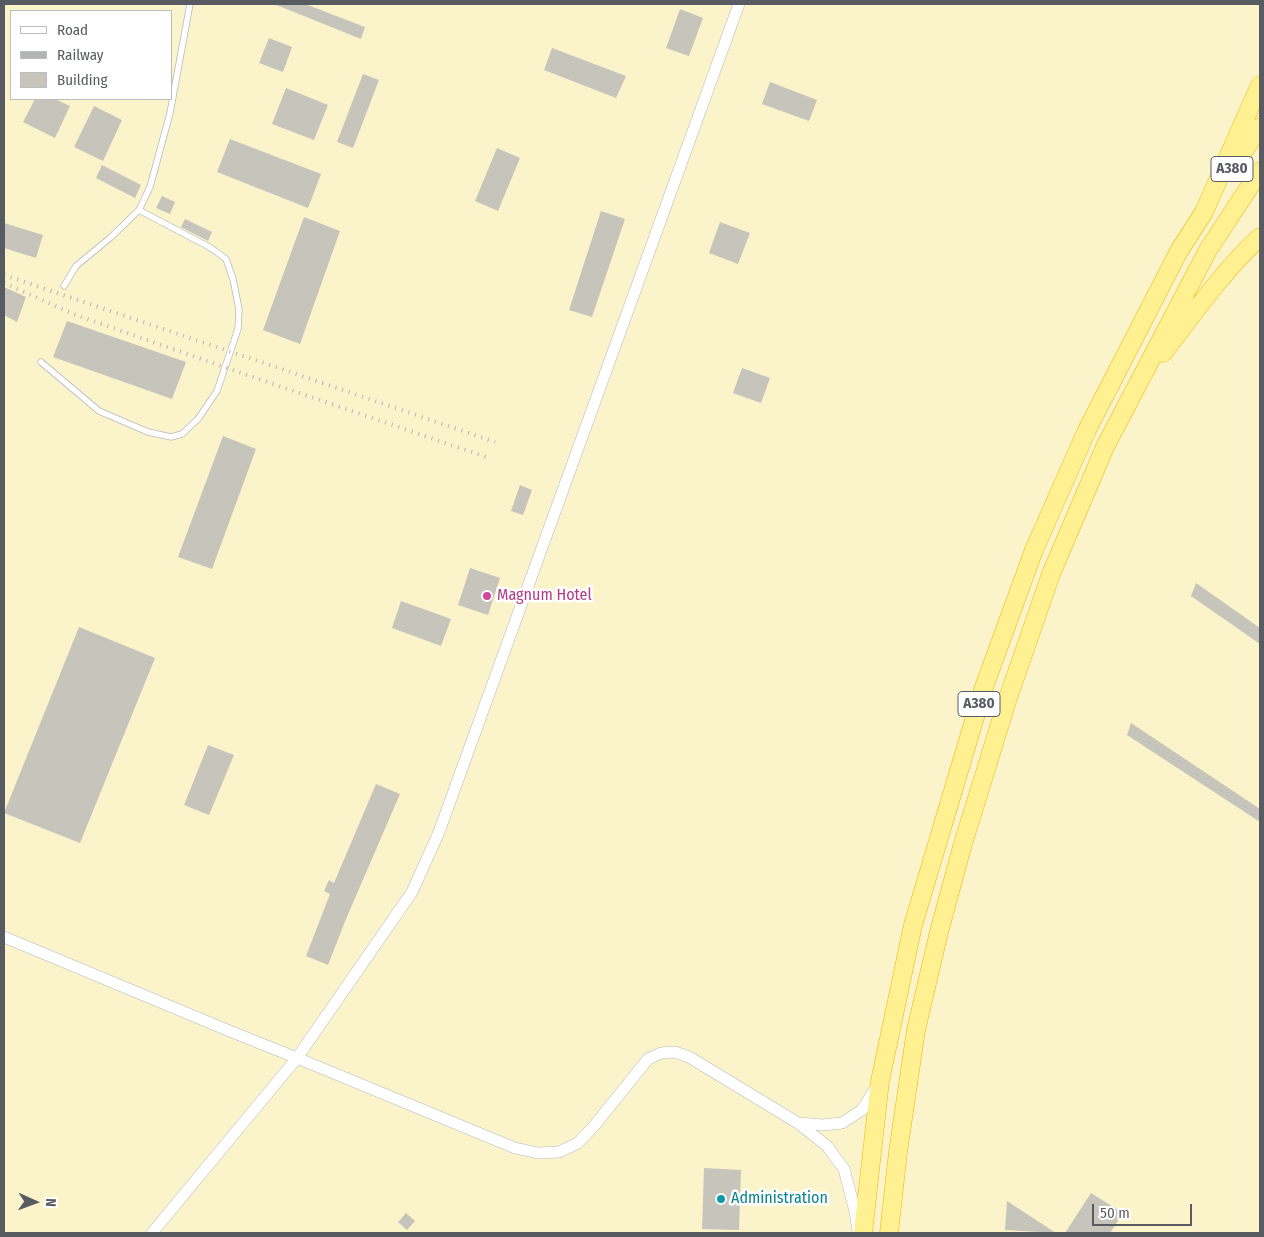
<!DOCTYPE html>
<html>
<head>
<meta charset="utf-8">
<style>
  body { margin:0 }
  #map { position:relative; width:1264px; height:1237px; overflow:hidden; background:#eceadf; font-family:"Fira Sans Condensed",sans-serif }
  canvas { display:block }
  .frame { position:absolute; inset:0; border:5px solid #585b61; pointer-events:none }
  .legend { position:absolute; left:10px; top:10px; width:162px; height:90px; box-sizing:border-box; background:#fff; border:1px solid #bcbdc0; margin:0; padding:6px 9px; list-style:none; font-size:15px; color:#585b61 }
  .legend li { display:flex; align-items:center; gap:10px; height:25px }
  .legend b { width:25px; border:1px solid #bcbdc0 }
  .north { position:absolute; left:10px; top:1177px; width:50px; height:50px; -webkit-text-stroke:4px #fff; paint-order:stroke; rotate:92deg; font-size:14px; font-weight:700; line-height:20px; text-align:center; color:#585b61 }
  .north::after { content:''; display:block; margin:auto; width:18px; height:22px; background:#585b61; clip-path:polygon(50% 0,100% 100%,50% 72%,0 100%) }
  .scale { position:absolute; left:1092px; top:1204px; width:100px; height:22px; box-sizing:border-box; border:2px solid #585b61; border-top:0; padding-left:6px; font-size:15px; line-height:18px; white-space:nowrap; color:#585b61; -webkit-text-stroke:4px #fff; paint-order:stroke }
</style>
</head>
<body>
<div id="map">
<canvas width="1264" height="1237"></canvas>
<div class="frame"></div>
<ul class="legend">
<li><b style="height:6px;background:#fff"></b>Road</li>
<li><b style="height:6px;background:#b3b4b4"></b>Railway</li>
<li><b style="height:14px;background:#c7c4bc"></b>Building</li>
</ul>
<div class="north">N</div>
<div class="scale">50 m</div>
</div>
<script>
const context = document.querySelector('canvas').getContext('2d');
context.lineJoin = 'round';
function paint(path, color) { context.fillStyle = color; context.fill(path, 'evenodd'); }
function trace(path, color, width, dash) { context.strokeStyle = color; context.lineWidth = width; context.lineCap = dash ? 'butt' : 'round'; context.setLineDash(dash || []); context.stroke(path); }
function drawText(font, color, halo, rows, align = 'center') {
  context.font = font + ' "Fira Sans Condensed",sans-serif'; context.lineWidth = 5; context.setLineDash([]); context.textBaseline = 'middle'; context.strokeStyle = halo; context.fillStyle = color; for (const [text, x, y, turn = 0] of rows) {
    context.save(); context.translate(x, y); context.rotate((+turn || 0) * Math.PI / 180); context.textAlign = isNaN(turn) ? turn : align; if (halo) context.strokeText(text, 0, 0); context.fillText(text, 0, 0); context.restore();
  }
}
const sand = new Path2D(`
  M4,4H1260V1233H4ZM11,11H171V99H11Z`);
const building = new Path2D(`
  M274,4H305L365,27L361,39Z
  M680,9L703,18L689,56L666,48Z
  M269,38L292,47L283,72L259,63Z
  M552,48L626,76L616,98L544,70Z
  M363,74L379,80L353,148L337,142Z
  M770,82L817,100L809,121L762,104Z
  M286,88L328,105L314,140L272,124Z
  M35,99H55L70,106L55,138L23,122Z
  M94,106L122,120L103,161L74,147Z
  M230,139L321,174L308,208L217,172Z
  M497,148L520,158L498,211L475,201Z
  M102,165L141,185L135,198L96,178Z
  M162,196L175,202L170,214L156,208Z
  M601,211L625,219L592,317L569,310Z
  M304,217L340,231L300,344L263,330Z
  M185,219L212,232L208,241L181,227Z
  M720,222L750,233L738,264L709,253Z
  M4,223L43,235L36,258L4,248Z
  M4,287L26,297L17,322L4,315Z
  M67,321L186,362L172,399L53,357Z
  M742,368L770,378L761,403L733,393Z
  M223,436L256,449L212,569L178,557Z
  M520,485L532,490L523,515L511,511Z
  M470,568L500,578L488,615L458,605Z
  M1196,583L1260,628V644L1191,596Z
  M401,601L451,619L441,646L392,628Z
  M79,627L155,658L80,843L4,813Z
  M1131,723L1260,809V822L1127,735Z
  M208,745L234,755L209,815L184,805Z
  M376,784L400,794L346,919L328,965L306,956L330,894L324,891L329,880L334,883Z
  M704,1168L741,1170L739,1230L702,1229Z
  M1091,1193L1123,1213L1110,1233H1065Z
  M1007,1201L1056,1233L1005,1230Z
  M406,1213L415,1221L407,1230L398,1222Z`);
const service = new Path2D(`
  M64,286L76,266L110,238L139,210L150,187L170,113L190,4
  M41,362L99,411L148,432L171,437L182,434L198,419L217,391L238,329L239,309L233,279L226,259L211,248L139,210`);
const minor = new Path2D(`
  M4,937L232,1032L297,1058L515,1148L538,1153L559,1152L578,1143L594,1126L648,1059L661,1053L675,1052L689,1057L798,1123L827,1146L844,1169L855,1211L858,1231
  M798,1123L823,1125L842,1123L862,1110L877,1086
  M152,1233L297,1058L412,892L439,832L739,4`);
const trunk = new Path2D(`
  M1231,170L1260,127
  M1163,353C1194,313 1223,271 1260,237
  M863,1233L880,1081L913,925L984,687L1034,550L1087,430L1179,251L1204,212L1260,85
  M889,1233L898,1152L916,1030L939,932L962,847L1007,701L1051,574L1105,447L1208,250L1260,171`);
const rail = new Path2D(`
  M4,275L252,359L495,442
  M4,283L73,314L247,375L489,458`);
const markers = [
  [487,596,5,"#d1479c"],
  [721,1199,5,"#0f9aa8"]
];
const shields = [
  [1232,169,42],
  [979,704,42]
];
const shieldNames = [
  ["A380",1232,169],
  ["A380",979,704]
];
const hotelNames = [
  ["Magnum Hotel",497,596]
];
const cultureNames = [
  ["Administration",731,1199]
];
paint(sand, '#fbf4cb');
paint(building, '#c7c4bc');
trace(service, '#b7b9bf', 7);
trace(minor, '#b7b9bf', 12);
trace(trunk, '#ebb500', 19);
trace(service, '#fff', 5.5);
trace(minor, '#fff', 11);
trace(trunk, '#fff192', 18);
trace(rail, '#b3b4b4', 4, [1, 6]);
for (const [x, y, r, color] of markers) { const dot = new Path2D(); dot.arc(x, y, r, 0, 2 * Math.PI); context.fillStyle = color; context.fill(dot); trace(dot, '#fff', 2); }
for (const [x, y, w] of shields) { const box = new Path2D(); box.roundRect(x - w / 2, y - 12.5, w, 25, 4); context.fillStyle = '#fff'; context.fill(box); trace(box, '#585b61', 1); }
drawText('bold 15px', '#585b61', null, shieldNames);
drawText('16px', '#b23c85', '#fff', hotelNames, 'left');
drawText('16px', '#0d838f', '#fff', cultureNames, 'left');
</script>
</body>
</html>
